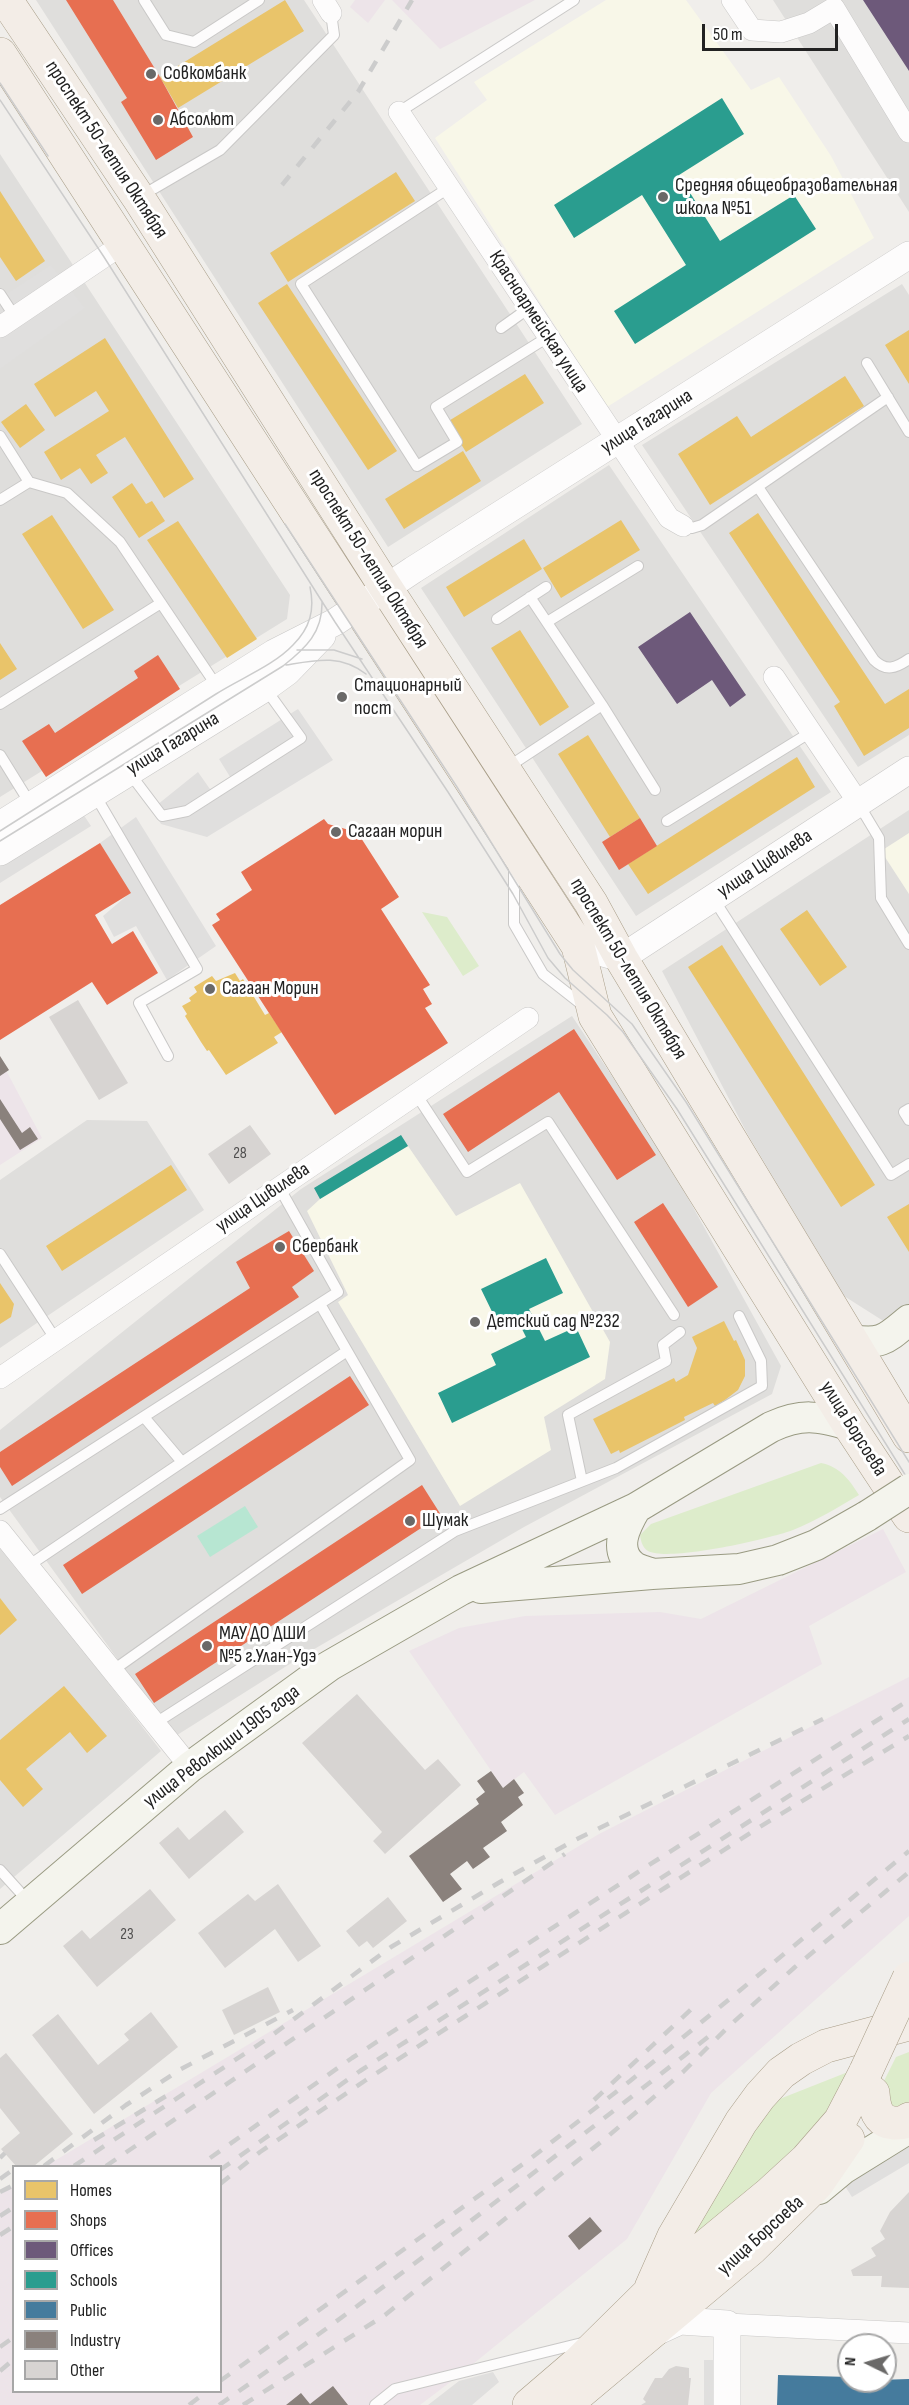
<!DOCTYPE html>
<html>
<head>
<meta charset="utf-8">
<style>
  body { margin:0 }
  #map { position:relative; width:909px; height:2405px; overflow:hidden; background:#f0eeeb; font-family:"Sofia Sans Condensed",sans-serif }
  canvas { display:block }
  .legend { position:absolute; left:12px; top:2165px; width:210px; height:228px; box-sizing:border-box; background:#fff; border:2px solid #a7a7a7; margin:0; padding:8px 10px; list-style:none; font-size:18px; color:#222 }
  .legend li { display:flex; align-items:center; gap:12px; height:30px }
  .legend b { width:30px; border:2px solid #a7a7a7 }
  .north { position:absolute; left:837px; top:2333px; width:60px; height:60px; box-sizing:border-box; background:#fff; border:2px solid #a7a7a7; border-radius:50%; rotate:275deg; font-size:16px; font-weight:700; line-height:24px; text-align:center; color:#222 }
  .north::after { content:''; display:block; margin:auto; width:21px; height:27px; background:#6a6968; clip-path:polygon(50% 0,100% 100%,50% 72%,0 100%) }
  .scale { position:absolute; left:702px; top:24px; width:136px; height:27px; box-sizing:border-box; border:3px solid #222; border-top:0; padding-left:8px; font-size:18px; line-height:21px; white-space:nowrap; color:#222; -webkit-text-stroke:4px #fff; paint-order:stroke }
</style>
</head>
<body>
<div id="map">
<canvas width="909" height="2405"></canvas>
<ul class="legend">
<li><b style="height:16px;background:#e9c46a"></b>Homes</li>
<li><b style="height:16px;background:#e76f51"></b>Shops</li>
<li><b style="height:16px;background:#6d597a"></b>Offices</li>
<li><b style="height:16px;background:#2a9d8f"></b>Schools</li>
<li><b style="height:16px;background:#457b9d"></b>Public</li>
<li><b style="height:16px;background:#8a817c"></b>Industry</li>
<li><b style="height:16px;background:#d7d4d2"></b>Other</li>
</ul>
<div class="north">N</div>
<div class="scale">50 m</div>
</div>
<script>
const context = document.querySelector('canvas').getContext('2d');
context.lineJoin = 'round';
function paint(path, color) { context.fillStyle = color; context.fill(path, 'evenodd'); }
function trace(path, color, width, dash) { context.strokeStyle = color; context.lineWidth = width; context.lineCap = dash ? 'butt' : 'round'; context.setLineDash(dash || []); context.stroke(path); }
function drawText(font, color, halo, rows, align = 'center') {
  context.font = font + ' "Sofia Sans Condensed",sans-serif'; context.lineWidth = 6; context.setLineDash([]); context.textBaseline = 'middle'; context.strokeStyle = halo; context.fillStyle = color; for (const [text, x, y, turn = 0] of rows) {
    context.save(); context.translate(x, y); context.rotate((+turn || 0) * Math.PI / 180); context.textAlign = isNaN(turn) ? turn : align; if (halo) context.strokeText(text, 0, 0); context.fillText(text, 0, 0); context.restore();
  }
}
const residential = new Path2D(`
  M36,0H304L582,424L388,547Z
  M773,0H909V212Z
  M0,154L290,595L287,619L0,797Z
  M902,284L909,295V735L858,767L642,445Z
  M609,465L831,792L636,916L421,588Z
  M909,810V1304L885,1322L844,1296L748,1135L662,971Z
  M572,1016L663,1153L781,1366L772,1394L524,1527L304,1655L174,1737L0,1497V1430L301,1189Z
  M87,1120L147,1121L204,1210L0,1348V1180Z
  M0,1543L161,1751L0,1889Z`);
const industrial = new Path2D(`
  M355,0H385L368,23L350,7Z
  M392,0H535L440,49Z
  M0,1059L42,1138L0,1165Z
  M883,1529L906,1572L809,1626L822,1664L555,1815L524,1772L503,1788L409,1651L459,1628L525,1616L660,1612L701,1619Z
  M909,1677V1916L711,2093L627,2239L457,2377L420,2405H0V2194L13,2186L14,2392H220V2166H46L599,1834Z`);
const education = new Path2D(`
  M606,0H686L751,90L779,77L831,156L874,238L607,407L435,138L487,100L474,82Z
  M909,833V894L881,851Z
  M408,1146L456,1216L520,1183L610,1342L605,1379L544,1417L551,1450L460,1506L338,1302L348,1295L307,1211L320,1199Z`);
const grass = new Path2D(`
  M422,912L447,917L479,966L463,976Z
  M821,1463C840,1467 849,1479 859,1495C837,1508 817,1520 793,1530C769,1539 669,1562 648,1551C642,1547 641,1541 640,1535L651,1524Z
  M909,2052V2107L895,2110L886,2104L882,2085L896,2057Z
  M853,2070L827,2112L793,2149L693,2244L684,2236L772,2102Z`);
const pitch = new Path2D(`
  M245,1506L258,1527L210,1557L197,1536Z`);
const parking = new Path2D(`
  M51,265L85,308L0,369V294L2,297Z
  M298,709L333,760L207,837L161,824L152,809L198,772L212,792L232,780L219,759Z
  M83,814L91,826L0,883V865Z
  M136,817L216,946L167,980L136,926L114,937L103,916L130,893L100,843Z
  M909,2140V2163L852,2197L843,2183Z
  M704,2360H722V2405H704Z
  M493,2372L499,2382L472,2405H428L459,2381Z`);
const homes = new Path2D(`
  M285,0L304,31L178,108L160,77Z
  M396,172L415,201L288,282L270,253Z
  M0,191L45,261L16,281L0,257Z
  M287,284L397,451L368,470L258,303Z
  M909,330V384L885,345Z
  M105,338L194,479L164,498L125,437L96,455L108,473L91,484L80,468L61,480L44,452L109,411L96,391L55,417L34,384Z
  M525,374L544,403L466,452L447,422Z
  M845,376L864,406L710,505L678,454L737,416L751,437Z
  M26,404L45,430L20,448L1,422Z
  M463,451L481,481L404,529L385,499Z
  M132,483L146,504L152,501L165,521L139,538L112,497Z
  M758,513L885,704L909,689V728L864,756L834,706L840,702L729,533Z
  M52,515L114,610L83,629L22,534Z
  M621,520L640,550L561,598L543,568Z
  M178,521L257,639L227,658L147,540Z
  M524,539L542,569L464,617L446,587Z
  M520,630L569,707L540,726L491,648Z
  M0,643L17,669L0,680Z
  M588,735L640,818L610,837L558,754Z
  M797,757L815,787L648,894L628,864Z
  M807,910L847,967L820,986L780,929Z
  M722,945L875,1185L841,1207L688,967Z
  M235,973L240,981L243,979L265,1015L269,1013L282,1032L274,1037L278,1043L226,1075L209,1050L207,1051L201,1042L185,1016L187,1014L182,1006L191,1001L189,998L197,992L194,987L212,976L216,981Z
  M171,1165L187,1190L62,1271L46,1246Z
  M909,1204V1252L887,1217Z
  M0,1283L14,1304L11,1317L0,1324Z
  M724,1321L734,1341L736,1340L745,1360V1376L738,1390L725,1400L715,1406L713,1403L684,1417L685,1420L620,1453L619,1450L611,1454L593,1419L674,1378L676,1382L688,1375L697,1348L692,1337Z
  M0,1598L17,1620L0,1635Z
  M64,1686L107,1736L87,1753L70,1732L26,1769L43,1789L23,1807L0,1780V1740Z`);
const shops = new Path2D(`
  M66,0H113L160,77L193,137L156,160L121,102L127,98Z
  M158,655L180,689L46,777L22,741L49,724L55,733L138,678L134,671Z
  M640,818L657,846L619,870L602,842Z
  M324,819L328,824L349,830L354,827L399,897L381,909L430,985L423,989L432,1004L425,1008L448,1043L335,1115L212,925L220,920L216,914L252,890L241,872Z
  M100,843L131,893L95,915L112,944L133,931L158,973L107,1005L92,982L0,1040V905Z
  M574,1029L656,1155L617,1180L559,1092L468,1152L443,1114Z
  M663,1203L718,1287L688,1307L634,1222Z
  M289,1231L314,1271L292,1287L299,1297L12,1486L0,1467V1452L250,1288L236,1262Z
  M350,1376L369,1405L82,1594L63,1565Z
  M422,1485L441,1515L154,1703L135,1674Z`);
const offices = new Path2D(`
  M863,0H909V71Z
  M690,612L746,695L730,707L712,680L677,704L638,647Z`);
const schools = new Path2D(`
  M722,98L744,134L679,175L720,241L794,195L816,229L635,344L614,311L686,265L642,195L574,238L554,205Z
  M401,1135L408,1146L320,1199L314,1188Z
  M546,1258L563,1293L529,1309L545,1341L576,1327L590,1357L452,1423L438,1393L496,1365L491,1354L526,1337L515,1315L498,1324L481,1289Z`);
const public = new Path2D(`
  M778,2375L849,2377V2381L909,2379V2405H777Z`);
const industry = new Path2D(`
  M0,1056L9,1070L0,1076Z
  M0,1099L22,1133L30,1127L38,1139L20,1150L0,1119Z
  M491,1771L503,1788L514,1779L524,1793L518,1797L523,1805L501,1822L507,1831L483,1848L490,1857L473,1869L467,1861L450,1874L462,1889L443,1902L409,1856L479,1804L476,1799L485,1792L477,1781Z
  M590,2217L602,2231L579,2250L568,2236Z
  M333,2386L348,2405H286L301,2393L310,2404Z`);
const building = new Path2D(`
  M78,1000L128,1083L99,1100L49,1017Z
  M250,1125L271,1154L229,1184L208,1154Z
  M357,1694L425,1770L438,1759L461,1785L385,1854L373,1841L382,1832L302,1743Z
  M225,1810L244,1832L189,1879L159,1843L178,1827L189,1840Z
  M278,1884L321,1946L298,1962L275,1929L225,1968L198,1933L248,1894L255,1901Z
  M150,1889L176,1920L97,1987L63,1946L82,1930L90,1939Z
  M388,1897L407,1921L373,1948L367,1941L359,1947L346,1931Z
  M268,1987L280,2012L234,2035L222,2010Z
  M151,2012L178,2047L94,2114L32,2035L58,2014L98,2065L129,2040L124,2034Z
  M6,2053L73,2134L34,2166H16L1,2149L20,2133L0,2108V2058Z
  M909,2192V2288L881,2287L882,2276H853L851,2270L876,2256L871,2248L885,2239L880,2231L890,2212Z
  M676,2366L689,2368V2378H691L688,2405H641L646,2402L643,2399L655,2378H662L669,2369Z`);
const service = new Path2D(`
  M144,0L166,35L194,42L259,0
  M399,112L574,0
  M450,187L301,284L417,466L457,442L436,407L548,337
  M141,196L220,150L334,35L331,13
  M0,294L15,317
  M501,328L529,308
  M867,363L909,432
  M0,436L29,482L67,493L120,542L218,688
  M758,487L874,660C886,672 896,668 909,659
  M0,500L29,482
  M683,526L692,528L702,525L888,397
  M530,597L602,705L655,790
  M497,619L546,587
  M547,622L638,566
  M0,704L161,603
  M0,755L31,805
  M508,767L602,705
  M128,771L162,816L187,811L301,738L265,688
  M95,795L197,969L139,1003L168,1056
  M858,803L879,838L881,898L909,944
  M667,821L811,732
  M514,862V924L543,974L585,1007
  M713,898L891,1175L909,1164
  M416,1094L467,1172L548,1122L674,1315
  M909,1109L904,1112L909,1120
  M0,1254L56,1340
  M144,1417L182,1462
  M582,1481L568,1415L666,1361L663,1345L680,1332
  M0,1509L338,1292L279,1187
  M28,1566L347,1351
  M112,1671L410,1460L320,1304
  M154,1724L455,1531L616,1468L762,1386L761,1361L739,1316
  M0,1870L28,1901
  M375,2405L395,2389L586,2342`);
const minor = new Path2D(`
  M323,0L331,13
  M732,0L752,30L781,32L809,23L834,8L909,132
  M399,112L669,518L683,526
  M0,327L123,244
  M774,677L858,802
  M0,1378L528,1018
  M0,1531L190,1767
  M727,2324L909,2333`);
const tertiary = new Path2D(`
  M0,825L274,653L335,622L413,570L909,255
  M0,852L265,688L287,672L322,636
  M578,946L621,958L909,770
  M656,2332L680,2321L727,2324
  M727,2405V2324`);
const secondary = new Path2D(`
  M851,1340C882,1345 886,1339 909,1320
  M636,1508C626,1525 612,1550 633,1566C638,1570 646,1571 652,1574
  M481,1588L652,1574L739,1569L778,1560L816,1545L867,1516
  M0,1929L190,1767L329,1666L461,1590L636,1508L771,1427C802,1413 817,1416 849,1425
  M819,2189L843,2169L909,2128`);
const primary = new Path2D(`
  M6,0L138,197L386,588L591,903L621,958L909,1436
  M0,54L578,946L595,1016L849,1425L909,1516
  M873,2093C874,2107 877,2122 894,2123C901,2123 904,2123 909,2119
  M651,2288L674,2236L741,2122L760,2096L781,2073L801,2059L826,2046L909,2024
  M529,2405L578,2363L650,2292L770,2193L806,2160L840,2121L866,2071
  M565,2405L752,2248L817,2184L848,2139`);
const tram = new Path2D(`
  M0,83L48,156
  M0,100L104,257L335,622L448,792L513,894L548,958L565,978L607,1015L623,1032L677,1109L909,1481
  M285,524L457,787L560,954L573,970L632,1024L686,1102L909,1462
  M297,650H334L362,659
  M286,665C316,660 340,654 366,674
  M0,831C72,785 144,740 216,694C241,678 273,666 293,645C310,628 315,610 310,587
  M0,841L283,666C306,648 323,632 322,601`);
const rail = new Path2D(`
  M282,185L358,92L412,0
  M594,2100L699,2002
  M94,2140L176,2090
  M0,2158L5,2153
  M210,2158L352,2058L649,1865L909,1700
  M44,2166L126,2105L181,2069L293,2010
  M74,2166L267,2039L391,1947L500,1882L573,1841L823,1719
  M106,2166L565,1854
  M220,2170L360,2071L909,1719
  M0,2179L14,2169
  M220,2184L260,2152L366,2080L758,1828L909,1736
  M0,2192L14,2185
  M0,2216L14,2207
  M0,2235L14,2226
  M0,2347L14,2337
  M0,2371L14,2359
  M220,2381L530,2159L630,2081L909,1851
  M189,2405L206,2392
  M219,2405C386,2289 547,2163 708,2037
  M243,2405L385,2315L606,2138L683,2072L728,2027L795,1967L909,1872`);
const secondaryBridge = new Path2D(`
  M867,1516L909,1489`);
const primaryBridge = new Path2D(`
  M866,2071L909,1978`);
const markers = [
  [151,74,6,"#6a6968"],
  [158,120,6,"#6a6968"],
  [663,197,6,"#6a6968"],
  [342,697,6,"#6a6968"],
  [336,832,6,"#6a6968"],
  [210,989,6,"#6a6968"],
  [280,1247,6,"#6a6968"],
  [475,1322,6,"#6a6968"],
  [410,1521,6,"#6a6968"],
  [207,1646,6,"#6a6968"]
];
const numberNames = [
  ["28",240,1154],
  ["23",127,1935]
];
const poiNames = [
  ["Совкомбанк",163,74],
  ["Абсолют",170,120],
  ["Средняя общеобразовательная",675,186],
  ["школа №51",675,209],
  ["Стационарный",354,686],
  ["пост",354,709],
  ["Сагаан морин",348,832],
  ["Сагаан Морин",222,989],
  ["Сбербанк",292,1247],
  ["Детский сад №232",487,1322],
  ["Шумак",422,1521],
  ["МАУ ДО ДШИ",219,1634],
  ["№5 г.Улан-Удэ",219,1657]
];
const streetNames = [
  ["проспект 50-летия Октября",106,150,57],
  ["Красноармейская улица",538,322,57],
  ["улица Гагарина",647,422,-32],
  ["проспект 50-летия Октября",368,559,58],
  ["улица Гагарина",173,744,-31],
  ["улица Цивилева",765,864,-33],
  ["проспект 50-летия Октября",628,969,59],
  ["улица Цивилева",263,1198,-34],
  ["улица Борсоева",853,1429,58],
  ["улица Революции 1905 года",222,1747,-37],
  ["улица Борсоева",761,2236,-42]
];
paint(residential, '#dfdedc');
paint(industrial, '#ede4e9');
paint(education, '#f8f7e8');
paint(grass, '#ddeccb');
paint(pitch, '#b7e6d2');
paint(parking, '#e0dfde');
paint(homes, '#e9c46a');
paint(shops, '#e76f51');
paint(offices, '#6d597a');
paint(schools, '#2a9d8f');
paint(public, '#457b9d');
paint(industry, '#8a817c');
paint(building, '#d7d4d2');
trace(service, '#c9c8c7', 12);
trace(minor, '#c9c8c7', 22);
trace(tertiary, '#c9c8c7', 28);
trace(secondary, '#999a82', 32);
trace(primary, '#a79c86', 34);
trace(service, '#fdfcfc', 10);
trace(minor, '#fdfcfc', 21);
trace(tertiary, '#fdfcfc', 27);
trace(secondary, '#f4f4ed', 30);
trace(primary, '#f3ede7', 33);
trace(tram, '#ccc', 1.5);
trace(rail, '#ccc', 4.5, [12, 12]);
trace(secondaryBridge, '#999a82', 32, []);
trace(primaryBridge, '#a79c86', 34, []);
trace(secondaryBridge, '#f4f4ed', 30);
trace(primaryBridge, '#f3ede7', 33);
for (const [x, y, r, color] of markers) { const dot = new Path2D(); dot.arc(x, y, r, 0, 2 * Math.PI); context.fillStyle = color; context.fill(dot); trace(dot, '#fff', 2); }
drawText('16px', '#4f4e4e', null, numberNames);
drawText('20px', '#222', '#fff', poiNames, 'left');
drawText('20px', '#222', '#fff', streetNames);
</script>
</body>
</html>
